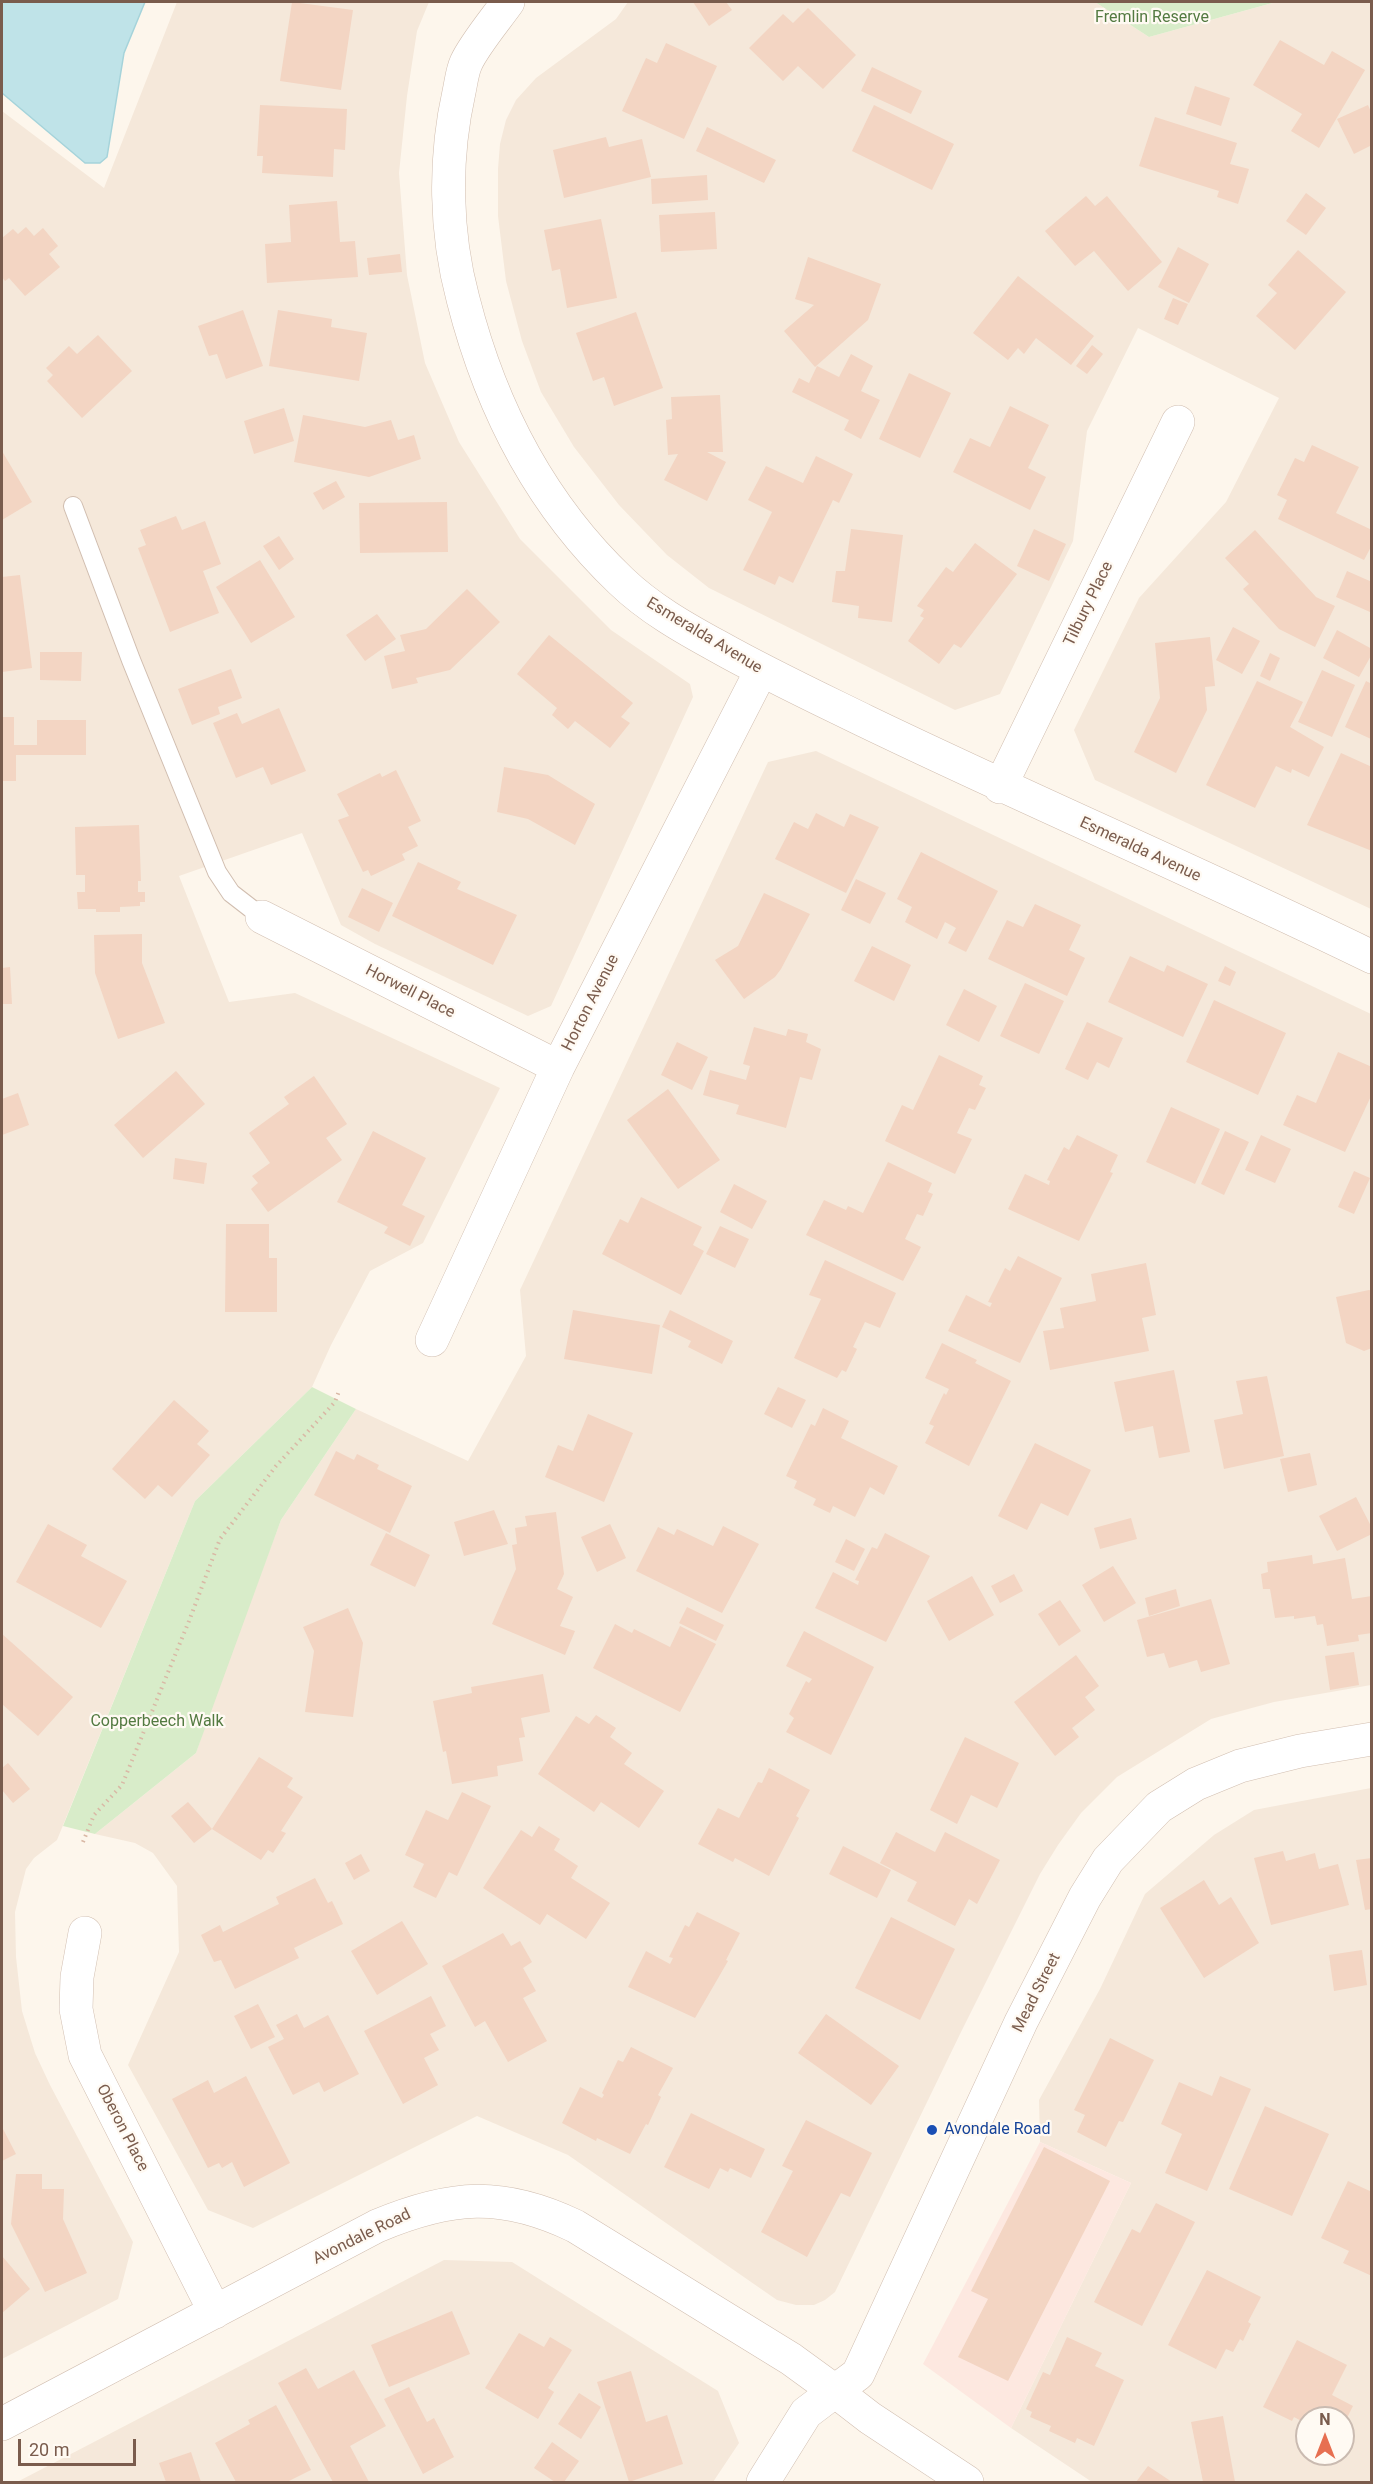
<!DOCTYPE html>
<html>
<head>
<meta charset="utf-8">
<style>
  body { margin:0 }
  #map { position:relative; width:1373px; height:2484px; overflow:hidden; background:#fdf6ec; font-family:Roboto,sans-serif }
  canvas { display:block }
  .frame { position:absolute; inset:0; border:3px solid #7a5c4d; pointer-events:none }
  .north { position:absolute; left:1295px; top:2406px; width:60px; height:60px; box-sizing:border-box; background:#fffaf3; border:2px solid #cabbb1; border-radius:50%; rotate:0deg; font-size:16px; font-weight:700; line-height:24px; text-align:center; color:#7a5c4d }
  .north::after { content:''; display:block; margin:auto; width:21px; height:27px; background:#e76f51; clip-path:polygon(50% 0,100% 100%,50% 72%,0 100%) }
  .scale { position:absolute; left:18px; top:2439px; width:118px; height:27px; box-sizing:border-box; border:3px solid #7a5c4d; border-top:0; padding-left:8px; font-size:18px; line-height:21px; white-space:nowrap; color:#7a5c4d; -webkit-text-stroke:4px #fffaf3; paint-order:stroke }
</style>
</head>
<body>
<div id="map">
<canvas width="1373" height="2484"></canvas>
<div class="frame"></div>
<div class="north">N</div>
<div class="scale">20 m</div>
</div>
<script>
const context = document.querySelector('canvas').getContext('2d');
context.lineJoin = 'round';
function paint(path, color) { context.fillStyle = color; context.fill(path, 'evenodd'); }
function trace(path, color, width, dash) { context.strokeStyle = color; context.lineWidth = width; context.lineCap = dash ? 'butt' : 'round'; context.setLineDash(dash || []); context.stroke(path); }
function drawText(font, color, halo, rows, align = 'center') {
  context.font = font + ' Roboto,sans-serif'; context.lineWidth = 4.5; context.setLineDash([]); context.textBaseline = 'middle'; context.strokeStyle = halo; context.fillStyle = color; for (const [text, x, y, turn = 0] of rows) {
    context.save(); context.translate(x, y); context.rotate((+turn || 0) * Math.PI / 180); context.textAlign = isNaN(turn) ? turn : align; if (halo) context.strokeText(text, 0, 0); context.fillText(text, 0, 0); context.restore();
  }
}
const residential = new Path2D(`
  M177,2H429L417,31L407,96L399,173L407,275L425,363L459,442L520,539L611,630L690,684L693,697L551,1006L528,1016L375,944L341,925L302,833L179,876L229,1002L295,993L500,1088L423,1243L370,1271L331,1345L312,1387L195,1501L57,1840L34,1858L26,1869L15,1912L16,1957L22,2011L35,2053L50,2085L133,2242L118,2299L2,2359V111L104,188Z
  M628,2H1095L1149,37L1276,2H1371V909L1095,780L1074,730L1139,598L1226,502L1279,398L1138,328L1087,431L1073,541L1000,694L955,710L709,588L667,555L619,505L574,447L541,392L522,341L506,281L498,216V169L500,144L506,120L516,100L536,78L616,19Z
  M816,751L1371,1014V1685L1274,1702L1211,1719L1117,1777L1081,1813L1058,1845L1040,1874L961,2032L835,2292L825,2300L814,2305H796L777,2300L568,2155L477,2116L253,2228L208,2210L128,2065L179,1952L177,1886L153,1853L135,1843L95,1834L196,1753L222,1676L281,1520L356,1409L468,1461L526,1356L520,1290L768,762Z
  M1371,1788V2482H1092L1011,2428L1131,2183L1040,2142L1039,2100L1100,1989L1145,1894L1214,1835L1254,1810ZM1307,2418H1343V2454H1307Z
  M444,2260L512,2262L718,2391L739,2443L713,2482H17Z`);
const commercial = new Path2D(`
  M1040,2142L1131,2183L1011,2428L923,2364Z`);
const green = new Path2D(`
  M1095,2H1276L1149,37Z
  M312,1387L356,1409L281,1520L196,1753L95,1834L63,1826L195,1501Z`);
const water = new Path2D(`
  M2,2H145L124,53L107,157L100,163H85L2,93Z`);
const building = new Path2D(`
  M292,2L353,10L341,90L280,81Z
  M693,2H726L732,10L709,26Z
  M808,8L856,55L823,89L798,66L783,81L749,48L783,14L793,23Z
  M1280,40L1324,65L1332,51L1365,70L1319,148L1291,131L1302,114L1253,85Z
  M666,43L717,66L684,139L622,111L646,58L657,63Z
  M872,67L922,91L911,114L861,91Z
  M1195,86L1230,98L1221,126L1186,114Z
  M260,105L347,109L345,150L334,149L333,177L262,173L263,156H257Z
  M874,105L954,144L932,190L852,151Z
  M1368,105L1372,114V145L1354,154L1337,119Z
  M1155,117L1237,143L1230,164L1249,169L1238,204L1217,197L1219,191L1139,166Z
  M707,127L776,160L764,183L696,151Z
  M606,137L609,147L642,139L651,177L564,198L553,150Z
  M707,175L708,200L652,204L651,179Z
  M1306,193L1326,208L1306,235L1286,221Z
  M1086,196L1095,206L1107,196L1162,262L1128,291L1094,251L1075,266L1045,231Z
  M337,201L340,242L355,241L358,277L267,283L265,244L291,242L289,205Z
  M715,212L717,249L661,252L659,215Z
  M601,219L617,298L567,308L560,269L552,271L544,230Z
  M26,227L34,236L43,228L58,246L49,254L60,267L25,296L9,278L5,281L2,277V238L13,229L18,234Z
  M1178,247L1209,264L1189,303L1158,287Z
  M1298,250L1346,292L1295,350L1256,316L1277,293L1268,285Z
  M400,254L402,272L369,275L367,258Z
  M808,257L881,284L868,320L815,367L784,331L814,305L795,299Z
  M1018,276L1094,336L1071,365L1036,338L1024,354L1018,348L1008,360L973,333Z
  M1173,298L1188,304L1178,325L1164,319Z
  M243,310L263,366L226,379L217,354L209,356L198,326Z
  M278,310L332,319L331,327L367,333L359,381L269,366Z
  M636,312L663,388L614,406L604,377L593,381L576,333Z
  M98,335L132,371L82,418L47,381L53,375L46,368L69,346L77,354Z
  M1092,345L1103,354L1087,374L1076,366Z
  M851,354L873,366L861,391L880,400L861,439L844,430L849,420L792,392L799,378L809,383L817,366L839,377Z
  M909,373L951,393L920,458L879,439Z
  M720,395L723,452H707L726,462L707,501L664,480L678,454L668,455L666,420L672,419L671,397Z
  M1010,406L1049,425L1028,468L1046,477L1030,510L953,472L970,438L990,447Z
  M284,408L294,441L254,454L244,421Z
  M303,415L365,427L391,420L398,440L414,435L421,459L369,477L294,462Z
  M1312,445L1359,467L1336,513L1372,530V545L1364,560L1278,519L1287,500L1277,495L1295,458L1304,462Z
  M2,451L32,502L2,520Z
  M816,456L853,474L839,503L833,500L793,583L779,576L775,585L743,570L772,512L748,500L766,466L803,483Z
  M336,481L345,497L323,510L313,493Z
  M447,502L448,552L360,553L359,503Z
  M176,516L182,530L205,521L221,564L203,571L219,613L170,632L138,548L146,545L140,530Z
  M851,529L903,535L892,622L858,618L859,606L832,602L836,571H845Z
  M1034,529L1066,544L1049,581L1017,566Z
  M1255,530L1316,597L1335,606L1315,647L1279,629L1243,589L1249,584L1225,558Z
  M279,536L294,559L279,570L263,546Z
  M975,543L1017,574L961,648L954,644L939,664L908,641L924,618L920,616L924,610L917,606L946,567L953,572Z
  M260,560L295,617L251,643L216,587Z
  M1347,571L1372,582L1370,612L1336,597Z
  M20,575L32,668L2,672V577Z
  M467,589L500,622L450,670L416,678L418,683L392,689L384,656L405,651L400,635L426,629Z
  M377,614L396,639L365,661L346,635Z
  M1233,627L1260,641L1242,674L1216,660Z
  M1337,630L1372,649V654L1359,677L1323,658Z
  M549,635L633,703L621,717L630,723L610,748L575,721L568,729L552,715L557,708L517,674Z
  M1210,637L1215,686L1205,687L1207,710L1176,773L1134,752L1160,698L1155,643Z
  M40,652H82L81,681L40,680Z
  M1270,653L1280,658L1270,681L1260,676Z
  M231,669L242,698L218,707L220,714L192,725L178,689Z
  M1322,670L1355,685L1332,737L1298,722Z
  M1257,681L1303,702L1290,727L1324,747L1309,777L1292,769L1291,773L1276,766L1255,808L1206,785Z
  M1366,681L1372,684L1371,739L1345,727Z
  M279,708L306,771L271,785L263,767L236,778L213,723L237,713L242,724Z
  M2,717H14V745H37V720H86V755H16V781H2Z
  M1341,753L1372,767V851L1307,825Z
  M504,767L548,775L595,804L575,845L528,819L497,812Z
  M396,770L421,821L408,827L418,846L402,854L405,860L371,876L368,870L363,872L338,820L349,816L337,794L380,773L382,777Z
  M816,813L844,827L850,814L879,827L846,893L775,859L794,822L808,829Z
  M139,825L141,881H138V892H145V902H140V906L120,907V912H96V909H78L77,892H85V875H76L75,827Z
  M921,852L998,891L966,952L948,943L956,928L945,922L937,939L905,922L912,907L897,899Z
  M418,862L461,882L457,889L517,915L493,965L392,916Z
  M856,879L886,893L870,924L841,910Z
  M362,888L393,903L379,932L348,917Z
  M764,893L810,914L781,969L775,977L744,999L715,960L738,946Z
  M1035,904L1081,925L1069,950L1085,958L1067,996L988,959L1007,920L1023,927Z
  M142,934V963L165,1023L118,1039L95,973L94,935Z
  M872,946L911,965L894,1001L854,981Z
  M1130,956L1164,972L1167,965L1208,984L1183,1037L1108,1002Z
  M1225,966L1236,972L1230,986L1218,981Z
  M10,967L12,1004H2V968Z
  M1025,983L1064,1001L1039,1054L1000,1036Z
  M964,989L997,1006L979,1042L946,1025Z
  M1214,1000L1286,1033L1258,1095L1186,1062Z
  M1087,1022L1123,1038L1109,1068L1097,1062L1088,1080L1065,1069Z
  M754,1027L786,1036L788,1029L808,1034L806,1042L821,1049L812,1080L800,1077L786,1128L736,1114L739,1105L703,1095L710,1070L746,1080L750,1066L743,1064Z
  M677,1042L708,1057L692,1090L661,1075Z
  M1338,1052L1372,1067V1094L1345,1152L1283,1125L1297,1095L1316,1103Z
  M939,1055L983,1076L979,1085L986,1088L975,1110L969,1108L957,1133L972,1139L955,1174L885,1141L902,1105L913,1110Z
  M176,1071L205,1104L143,1158L114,1125Z
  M314,1076L347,1124L326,1138L342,1160L268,1212L251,1189L258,1183L252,1176L270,1163L249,1133L289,1104L284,1097Z
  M668,1089L720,1160L678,1189L627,1120Z
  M18,1093L29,1125L2,1135V1099Z
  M1171,1107L1220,1129L1195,1184L1146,1162Z
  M373,1131L426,1158L402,1205L425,1216L410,1246L384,1233L388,1227L337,1202Z
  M1225,1131L1249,1142L1224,1195L1201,1184Z
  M1077,1135L1118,1155L1110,1172L1113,1173L1079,1241L1008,1209L1025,1174L1049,1185L1050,1181L1047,1180L1064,1147L1069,1150Z
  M1261,1135L1291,1149L1275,1183L1245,1170Z
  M175,1158L207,1163L204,1184L173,1179Z
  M888,1162L932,1183L928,1192L933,1194L923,1216L917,1214L905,1239L921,1247L903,1281L806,1235L824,1200L846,1210L848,1206L863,1213Z
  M1354,1171L1370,1178L1354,1214L1338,1207Z
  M734,1184L767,1201L752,1229L720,1212Z
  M641,1197L702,1227L693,1245L704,1251L681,1295L602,1254L620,1219L628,1223Z
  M226,1224H269V1258H277V1312H225Z
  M720,1226L749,1239L735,1268L706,1254Z
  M1018,1256L1062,1278L1020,1363L948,1331L966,1295L990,1307L992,1303L988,1302L1005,1268L1010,1271Z
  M825,1260L896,1293L880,1328L865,1322L853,1347L857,1349L846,1372L842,1370L837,1378L794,1358L821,1299L809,1295Z
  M1146,1263L1156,1315L1142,1318L1149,1351L1050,1370L1043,1331L1064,1328L1060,1308L1096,1301L1091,1274Z
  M1369,1290L1372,1291V1348L1364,1351L1346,1343L1336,1297Z
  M573,1310L660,1325L652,1374L564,1359Z
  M670,1310L733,1341L722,1364L688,1347L691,1341L662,1327Z
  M942,1343L977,1360L975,1363L1011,1381L969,1466L925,1443L934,1426L929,1424L944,1393L946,1395L949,1389L925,1378Z
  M1174,1370L1190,1452L1159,1458L1153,1426L1125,1432L1114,1382Z
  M1267,1376L1284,1456L1224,1469L1214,1420L1243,1414L1236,1381Z
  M778,1387L806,1400L792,1428L764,1414Z
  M174,1400L209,1431L197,1444L210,1455L172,1497L158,1485L145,1499L112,1469Z
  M823,1408L849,1421L841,1438L898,1466L884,1495L870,1487L855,1517L833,1506L830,1513L813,1505L816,1499L794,1488L797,1481L786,1476L811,1424L815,1426Z
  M588,1414L633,1433L604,1502L545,1477L558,1445L573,1451Z
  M1035,1443L1091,1470L1068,1516L1041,1503L1027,1530L998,1516Z
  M336,1451L354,1460L357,1454L379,1465L377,1469L412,1486L390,1533L314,1495Z
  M1310,1453L1317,1485L1288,1492L1280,1459Z
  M1356,1497L1372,1528V1534L1337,1551L1319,1516Z
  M494,1510L508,1544L464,1556L454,1522Z
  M556,1512L564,1574L557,1589L573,1597L560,1626L575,1631L565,1655L492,1624L516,1569L512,1545L517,1544L515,1528L527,1526L525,1516Z
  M1131,1518L1137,1539L1100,1549L1094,1528Z
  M48,1524L87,1545L81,1556L127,1581L101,1628L16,1582Z
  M610,1524L626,1558L597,1572L581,1537Z
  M723,1526L759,1544L722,1613L636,1571L658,1527L674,1535L677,1529L713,1546Z
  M386,1533L430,1555L415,1587L370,1565Z
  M885,1533L930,1556L886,1642L815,1608L833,1572L858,1585L859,1581L855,1580L872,1547L877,1549Z
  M846,1539L865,1549L854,1571L835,1562Z
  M1312,1555L1313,1564L1345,1558L1352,1599L1372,1596V1633L1358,1635L1359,1641L1327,1646L1323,1624L1317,1625L1315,1616L1294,1619V1616L1275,1618L1270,1589H1263L1261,1574L1268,1572L1267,1562Z
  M1113,1566L1136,1603L1104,1622L1082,1585Z
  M1014,1574L1023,1591L1000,1603L991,1586Z
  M972,1576L994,1615L949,1641L927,1601Z
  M1176,1589L1180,1606L1149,1616L1145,1598Z
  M1211,1599L1230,1664L1201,1672L1197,1660L1169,1668L1164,1653L1147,1657L1137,1620Z
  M1060,1600L1081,1631L1059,1646L1038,1614Z
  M687,1607L724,1625L716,1641L679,1623Z
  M348,1608L363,1643L353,1717L305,1712L314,1651L303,1627Z
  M615,1624L632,1633L634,1629L670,1647L680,1626L716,1644L680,1712L593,1668Z
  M804,1631L874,1667L831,1755L786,1732L794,1718L789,1714L806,1681L809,1683L812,1679L786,1666Z
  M2,1634L73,1697L38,1736L2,1704Z
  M1354,1652L1359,1685L1330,1690L1325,1656Z
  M1076,1655L1099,1686L1085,1697L1095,1710L1072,1728L1079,1737L1055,1756L1014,1702Z
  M543,1674L550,1712L521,1718L525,1737L519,1738L523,1761L497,1766L498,1776L452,1784L446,1751L443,1752L433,1701L472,1693L471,1687Z
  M596,1715L616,1728L610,1737L632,1753L624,1764L664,1791L639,1828L601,1802L594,1812L538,1774L576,1716L589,1724Z
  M965,1737L1019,1763L997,1808L971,1795L957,1824L930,1810Z
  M259,1757L293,1778L287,1787L303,1797L281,1831L286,1833L273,1853L268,1850L261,1860L212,1829Z
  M8,1763L30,1789L13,1803L2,1790V1768Z
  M769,1768L810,1790L796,1816L799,1818L769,1876L735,1858L733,1862L698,1844L718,1808L739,1818L758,1782L762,1783Z
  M462,1792L491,1806L457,1876L449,1872L436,1898L413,1887L424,1864L405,1855L426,1810L448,1820Z
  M188,1802L212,1829L194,1843L171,1816Z
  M539,1826L560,1839L554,1850L578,1866L571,1878L610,1903L586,1939L547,1914L540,1925L483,1888L521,1830L532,1837Z
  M896,1832L935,1852L945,1832L1000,1860L977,1904L969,1899L955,1926L907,1901L917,1882L880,1863Z
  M843,1846L891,1870L877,1898L829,1874Z
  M1283,1851L1286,1861L1315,1853L1319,1869L1338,1864L1349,1905L1271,1925L1254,1858Z
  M361,1854L370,1871L354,1880L345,1863Z
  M1372,1858V1909L1365,1910L1356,1860Z
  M315,1878L328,1903L332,1901L343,1924L294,1948L299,1958L235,1989L221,1960L214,1962L201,1935L220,1925L223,1932L279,1904L276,1897Z
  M1204,1880L1219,1905L1231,1897L1259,1943L1204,1978L1160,1908Z
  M697,1912L740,1933L726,1960L728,1961L695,2018L628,1987L646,1951L670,1964L673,1958L669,1957L685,1925L689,1927Z
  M891,1917L955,1949L920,2020L855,1988Z
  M402,1921L428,1964L377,1995L351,1951Z
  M503,1933L511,1946L520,1941L532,1962L523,1968L536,1991L523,1998L547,2041L508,2062L485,2021L475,2027L442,1966Z
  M1362,1950L1367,1985L1334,1991L1329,1955Z
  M431,1996L446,2026L430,2034L439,2050L424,2058L438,2085L403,2104L364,2031Z
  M258,2004L275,2037L251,2049L234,2016Z
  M297,2014L304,2028L328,2015L359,2074L324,2092L319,2082L293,2095L268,2047L284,2039L276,2025Z
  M826,2014L899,2066L871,2105L798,2053Z
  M1110,2038L1154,2060L1123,2122L1119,2121L1106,2147L1077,2132L1085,2115L1074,2110Z
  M631,2047L673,2068L658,2095L661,2097L648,2125L646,2124L630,2154L597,2138L596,2141L562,2123L580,2087L602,2098L604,2095L602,2093L618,2060L623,2062Z
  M246,2076L290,2163L244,2187L232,2162L222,2168L219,2163L208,2168L172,2099L208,2080L214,2093Z
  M1220,2076L1251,2089L1207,2191L1165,2173L1182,2134L1161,2124L1179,2082L1212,2096Z
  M1265,2106L1329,2134L1292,2216L1229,2189Z
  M691,2113L765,2149L751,2178L730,2168L728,2172L720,2168L709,2189L664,2167Z
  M806,2120L872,2153L850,2197L841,2193L807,2257L761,2232L793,2171L782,2166Z
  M2,2127L16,2154L2,2161Z
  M1044,2147L1110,2181L1008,2381L958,2357L988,2299L971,2291Z
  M16,2174H42V2189H64L63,2219L87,2273L45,2292L11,2224Z
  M1348,2181L1372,2192V2276L1343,2263L1349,2251L1321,2238Z
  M1156,2203L1195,2222L1142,2326L1094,2302L1132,2229L1140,2233Z
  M2,2256L30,2289L2,2313Z
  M1207,2270L1261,2297L1248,2322L1251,2324L1243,2341L1240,2339L1233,2352L1226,2349L1216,2369L1168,2345Z
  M452,2311L470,2354L389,2387L371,2345Z
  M519,2333L544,2347L550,2337L572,2350L548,2388L554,2392L538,2419L485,2388Z
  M1067,2337L1102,2353L1095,2366L1124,2380L1094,2446L1077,2438L1075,2443L1049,2431L1051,2426L1030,2417L1032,2412L1026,2409L1043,2372L1050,2375Z
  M1297,2340L1347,2365L1332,2395L1353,2406L1343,2426V2418H1307V2424L1294,2417L1292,2421L1263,2407Z
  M306,2368L318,2389L354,2370L386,2426L350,2446L369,2482H333L278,2383Z
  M631,2371L646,2422L667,2415L683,2464L629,2482L597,2382Z
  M409,2387L427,2422L434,2418L454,2457L423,2474L384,2399Z
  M579,2393L601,2407L581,2439L558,2424Z
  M276,2405L311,2470L287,2482H236L215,2443L250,2424L248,2420Z
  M1223,2416L1235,2482H1203L1191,2422Z
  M552,2442L579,2461L564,2482H555L534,2468Z
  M191,2452L201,2482H166L159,2463Z
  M1148,2466L1172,2482H1136Z`);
const path = new Path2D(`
  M83,1842L94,1815L122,1785L189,1621L220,1539L276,1466L335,1402L339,1391`);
const service = new Path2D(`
  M73,506L131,660L217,872L231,893L262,917`);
const minor = new Path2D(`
  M508,2C496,19 474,45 466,63C462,72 461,83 459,92C444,159 445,232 463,299C490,405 540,504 621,581C649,608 684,628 719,647C767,674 816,697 865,721C1033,802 1204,875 1372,957
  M1000,787L1178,422
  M262,917L558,1067
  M432,1340L558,1067L761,671
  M85,1933L77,1977L76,2009L85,2055L215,2312
  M2,2424L377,2226C451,2195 502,2191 575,2226L791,2359L835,2391L806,2413L763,2482`);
const tertiary = new Path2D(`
  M967,2482L870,2418L835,2391L858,2374L1021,2022L1085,1897L1108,1860L1159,1807L1196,1784L1240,1766L1300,1751L1372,1739`);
const markers = [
  [932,2130,6,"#1a4fb4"]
];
const parkNames = [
  ["Fremlin Reserve",1152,18],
  ["Copperbeech Walk",157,1722]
];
const streetNames = [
  ["Tilbury Place",1089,604,-64],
  ["Esmeralda Avenue",704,636,31],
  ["Esmeralda Avenue",1140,850,25],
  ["Horwell Place",410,992,27],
  ["Horton Avenue",591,1003,-63],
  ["Mead Street",1037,1993,-63],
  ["Oberon Place",122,2128,63],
  ["Avondale Road",362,2237,-26]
];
const transitNames = [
  ["Avondale Road",944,2130]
];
paint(residential, '#f5e8da');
paint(commercial, '#fde8e0');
paint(green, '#d8ecc9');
paint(water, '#bfe3e8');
trace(water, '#a5d3da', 1.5);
paint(building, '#f3d5c3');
trace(service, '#d1beb0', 20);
trace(minor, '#d1beb0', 34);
trace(tertiary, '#d1beb0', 34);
trace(path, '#d9b8a5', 4, [1.5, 4.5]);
trace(service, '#fff', 18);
trace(minor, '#fff', 33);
trace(tertiary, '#fff', 33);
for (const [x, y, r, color] of markers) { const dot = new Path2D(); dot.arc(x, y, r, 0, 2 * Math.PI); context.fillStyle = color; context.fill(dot); trace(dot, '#fffaf3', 2); }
drawText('16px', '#537a41', '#fffaf3', parkNames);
drawText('16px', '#7a5c4d', '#fffaf3', streetNames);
drawText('16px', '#164399', '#fffaf3', transitNames, 'left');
</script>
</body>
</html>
